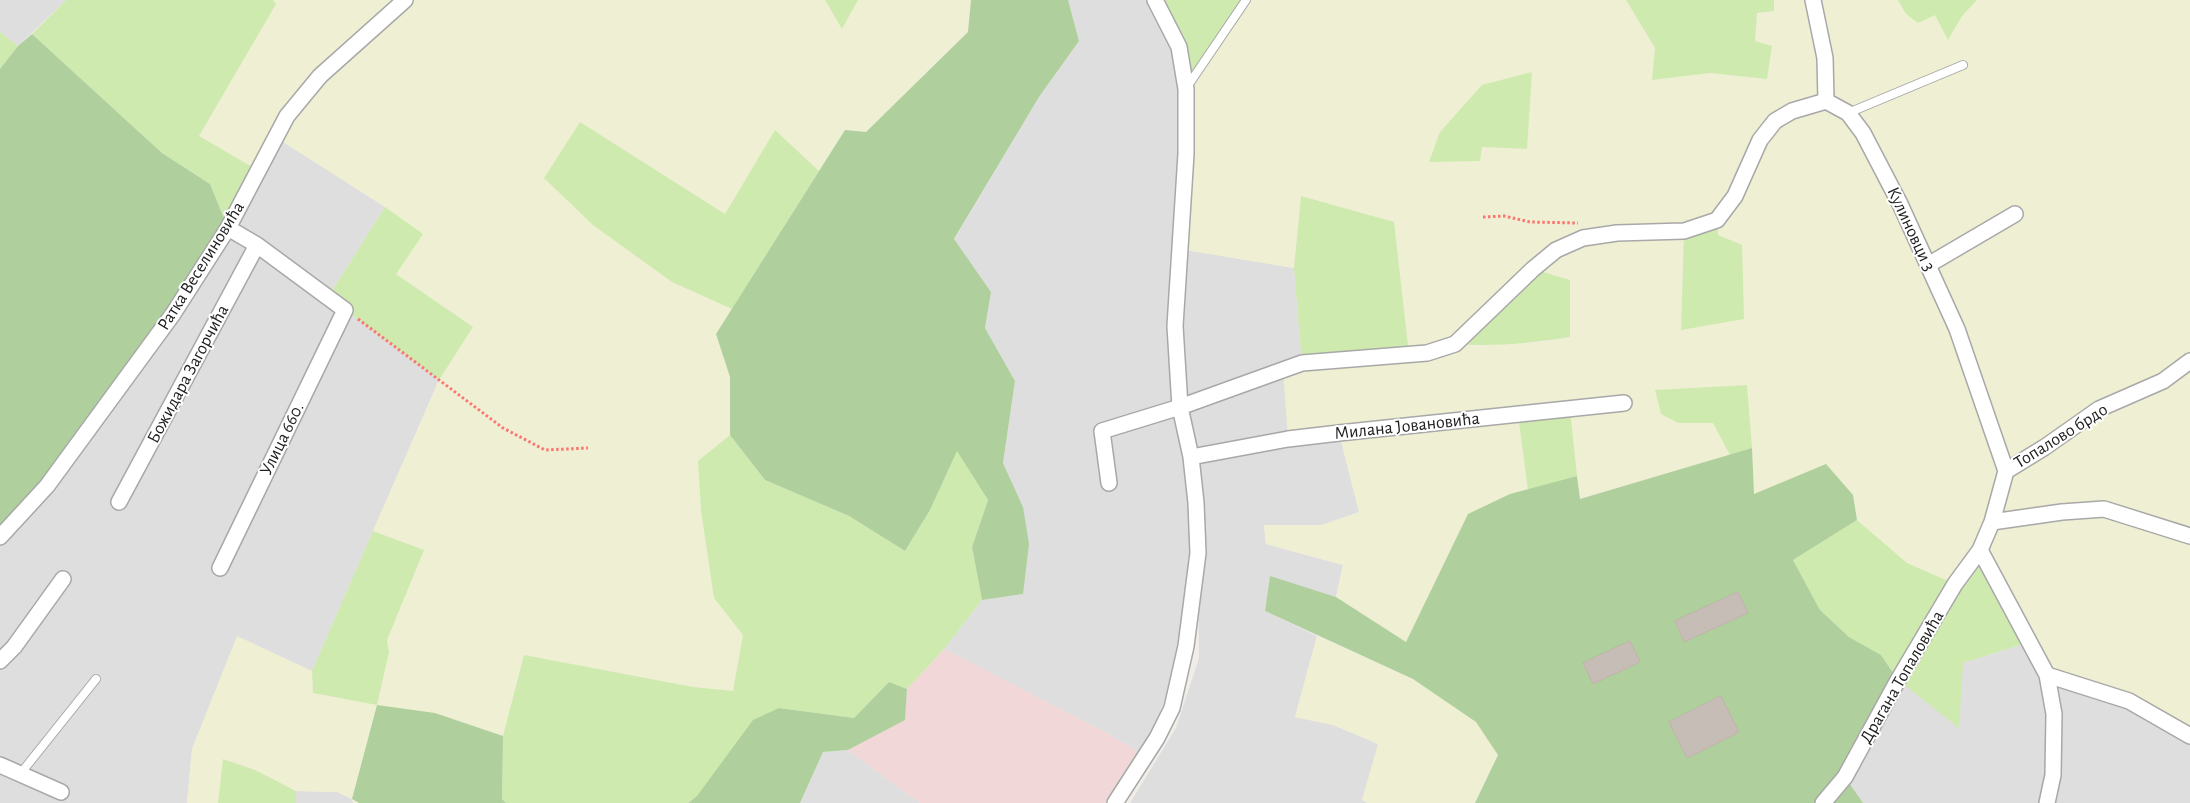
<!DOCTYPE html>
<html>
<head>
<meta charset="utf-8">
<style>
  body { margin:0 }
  canvas { display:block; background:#f1ede8 }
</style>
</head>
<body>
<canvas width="2190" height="803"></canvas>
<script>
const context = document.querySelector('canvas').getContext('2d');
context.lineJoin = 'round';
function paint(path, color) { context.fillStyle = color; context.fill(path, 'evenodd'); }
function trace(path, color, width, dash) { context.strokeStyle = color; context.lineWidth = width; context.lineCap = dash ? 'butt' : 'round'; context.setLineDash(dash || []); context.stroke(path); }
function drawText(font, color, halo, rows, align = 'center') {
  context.font = font + ' "Alegreya Sans",sans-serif'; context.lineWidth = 4; context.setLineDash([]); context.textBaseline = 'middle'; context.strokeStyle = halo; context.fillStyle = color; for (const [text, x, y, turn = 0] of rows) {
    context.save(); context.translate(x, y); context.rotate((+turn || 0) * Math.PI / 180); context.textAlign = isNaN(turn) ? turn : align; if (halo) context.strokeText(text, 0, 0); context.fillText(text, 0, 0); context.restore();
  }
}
const residential = new Path2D(`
  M0,0H66L18,46L0,32Z
  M1068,0H1155L1179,47L1180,249L1294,268L1302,363L1339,433L1359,512L1322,525H1264L1266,544L1343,565L1336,597L1270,577L1265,611L1317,636L1295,717L1333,725L1379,744L1362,800L1368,803H1130L1176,728L1199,658L1198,563L1193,638L1141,753L1099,729L944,649L982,600L1023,594V507L1003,463L1015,381L985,328L991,292L954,240L1039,97L1079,41Z
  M277,138L385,207L328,297L439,380L312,671L237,637L192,749L187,803H0V537Z
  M2030,642L2190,736V803H1863L1845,777L1898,680L1963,663Z
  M848,750L920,803H800L823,752Z
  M296,791L337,792L352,799L353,803H296Z`);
const commercial = new Path2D(`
  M944,649L1099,729L1141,753L1105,803H920L848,750L905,720L907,689Z`);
const farmland = new Path2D(`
  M273,0H825L842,29L858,0H971L968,32L866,132L845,130L819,171L775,131L725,214L580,122L672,282L732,309L716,334L730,377V435L698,461L701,511L714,598L743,635L733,692L693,687L524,655L503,736L435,713L353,799L359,803H353L352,799L337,792L296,791L255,770L223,760L218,803H187L192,749L237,636L312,671L313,693L377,705L389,652L387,640L424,550L373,531L439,380L473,327L396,274L422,234L385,207L277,138L259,171L199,137L275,4Z
  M1246,0H1626L1655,48L1652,80L1710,73L1767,79L1754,41L1757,13L1774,11V0H1898L1906,14L1962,16L1977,0H2190V736L2047,675L2013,610L1907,563L1857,520L1853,495L1754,494L1747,385L1655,391L1678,423L1713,422L1730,455L1579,499L1574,455L1518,415L1528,490L1510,494L1436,583L1406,642L1336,597L1343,565L1266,544L1264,525H1322L1359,512L1339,433L1288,439L1283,370L1409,354L1394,222L1301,196L1294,268L1180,249L1186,89ZM1482,85L1527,149L1482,147L1440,132ZM1717,220L1718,235L1681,330L1684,231ZM1570,337L1542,342L1474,346L1455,344Z
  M1317,636L1413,679L1477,722L1498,755L1475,803H1368L1362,800L1378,744L1333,725L1295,717Z`);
const grass = new Path2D(`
  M66,0H273L276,4L199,136L259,171L228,228L210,184L162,153L32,34Z
  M825,0H858L842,29Z
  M1155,0H1246L1192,79Z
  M1626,0H1774V11L1757,13L1755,41L1772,46L1767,79L1710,73L1652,80L1655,48Z
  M1898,0H1977L1962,16L1948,40L1935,15L1918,23L1906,14Z
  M0,32L18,46L0,69Z
  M1532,72L1527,149L1482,147L1480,161L1429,162L1440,132L1482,85Z
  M580,122L725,214L775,130L819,171L732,309L672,282L593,225L544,178Z
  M1301,196L1394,222L1409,354L1302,363L1294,268Z
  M385,207L423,234L396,274L473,327L439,380L328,297Z
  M1717,220L1718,235L1742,245L1744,319L1681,330L1684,231Z
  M1533,269L1570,280V337C1532,343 1493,347 1455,344Z
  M1747,385L1752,448L1730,455L1713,423H1678L1661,414L1655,390Z
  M1570,410L1577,476L1528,490L1518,415Z
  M730,435L765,480L849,516L905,551L930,510L957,450L988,500L972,547L982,600L944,649L907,689L889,682L854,718L779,708L697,796L688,803H506L502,799L503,736L524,655L693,687L733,691L743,635L714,598L701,511L698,461Z
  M1857,520L1907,563L1955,584L1980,550L2030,642L1963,663L1959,728L1898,680L1881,655L1849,637L1820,610L1793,560Z
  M373,531L424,550L387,640L389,652L377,705L313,693L312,671Z
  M223,759L255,770L296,791V803H218Z`);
const forest = new Path2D(`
  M971,0H1068L1079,41L1039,97L954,239L991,292L985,328L1015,381L1003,463L1023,507L1029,544L1023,594L982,600L972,547L988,500L957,451L930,510L905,551L849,516L765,480L730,435V377L716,334L845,130L866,132L968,32Z
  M32,34L162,153L210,184L228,228L0,537V69L18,46Z
  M1752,448L1754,494L1826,464L1853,495L1857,520L1793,560L1820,610L1849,637L1881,655L1898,680L1845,777L1863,803H1475L1498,755L1476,722L1413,679L1265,611L1270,576L1336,597L1406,642L1468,514L1510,494L1577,476L1580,499Z
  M889,682L907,689L905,720L848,750L823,752L800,803H688L697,796L753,720L779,708L854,718Z
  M377,705L435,713L503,736L502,799L506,803H359L352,799Z`);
const building = new Path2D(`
  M1738,592L1748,613L1684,642L1675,621Z
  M1630,641L1640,662L1593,684L1583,663Z
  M1721,696L1739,732L1687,758L1669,722Z`);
const path = new Path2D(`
  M1483,217L1504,216L1530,222L1578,223
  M358,319L503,428L545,450L588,448`);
const lane = new Path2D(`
  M1187,87L1246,0
  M1848,113L1963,65
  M21,773L96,679`);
const street = new Path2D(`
  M1813,0L1825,58L1826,101
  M1826,101L1848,113L1863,133L1900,204L1957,329L2006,471
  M1928,265L2015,214
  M1191,457L1288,439L1339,433L1624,403
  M1109,483L1102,431L1180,407L1302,363L1427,353L1455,344L1533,269L1556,250L1583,238L1617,233L1684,231L1717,220L1735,196L1760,140L1775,121L1792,111L1826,101
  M119,502L257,245
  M1992,522L2062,512L2104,509L2190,536
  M0,537L47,486L173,314L228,228L287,116L320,76L405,0
  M1980,550L2047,675L2054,714L2053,775L2047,803
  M220,568L345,310L257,245L228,228
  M0,661L14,647L63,579
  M2047,675L2129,701L2190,736
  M0,765L61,792
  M1115,803L1157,738L1172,708L1186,646L1198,553L1196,503L1191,457L1180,407L1175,326L1186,154V89L1179,47L1155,0
  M1823,803L1845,777L1898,680L1955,584L1980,550L1992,522L2006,471L2045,447L2099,409L2163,381L2190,361`);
const streetNames = [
  ["Кулиновци 3",1911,229,65],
  ["Ратка Веселиновића",201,266,-58],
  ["Божидара Загорчића",188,374,-62],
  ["Милана Јовановића",1407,426,-6],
  ["Топалово брдо",2061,436,-32],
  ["Улица 660.",282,439,-64],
  ["Драгана Топаловића",1902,677,-60]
];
paint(residential, '#dfdede');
paint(commercial, '#f1d7d8');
paint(farmland, '#efefd3');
paint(grass, '#cfeaae');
paint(forest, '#afd09d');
paint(building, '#c6bdb7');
trace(building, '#c3b3aa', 1);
trace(lane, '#a8a8a8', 10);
trace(street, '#a8a8a8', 18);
trace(path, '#f97671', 3, [2.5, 2.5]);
trace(lane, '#fff', 8);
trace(street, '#fff', 15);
drawText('18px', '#212121', '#fff', streetNames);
</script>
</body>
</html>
